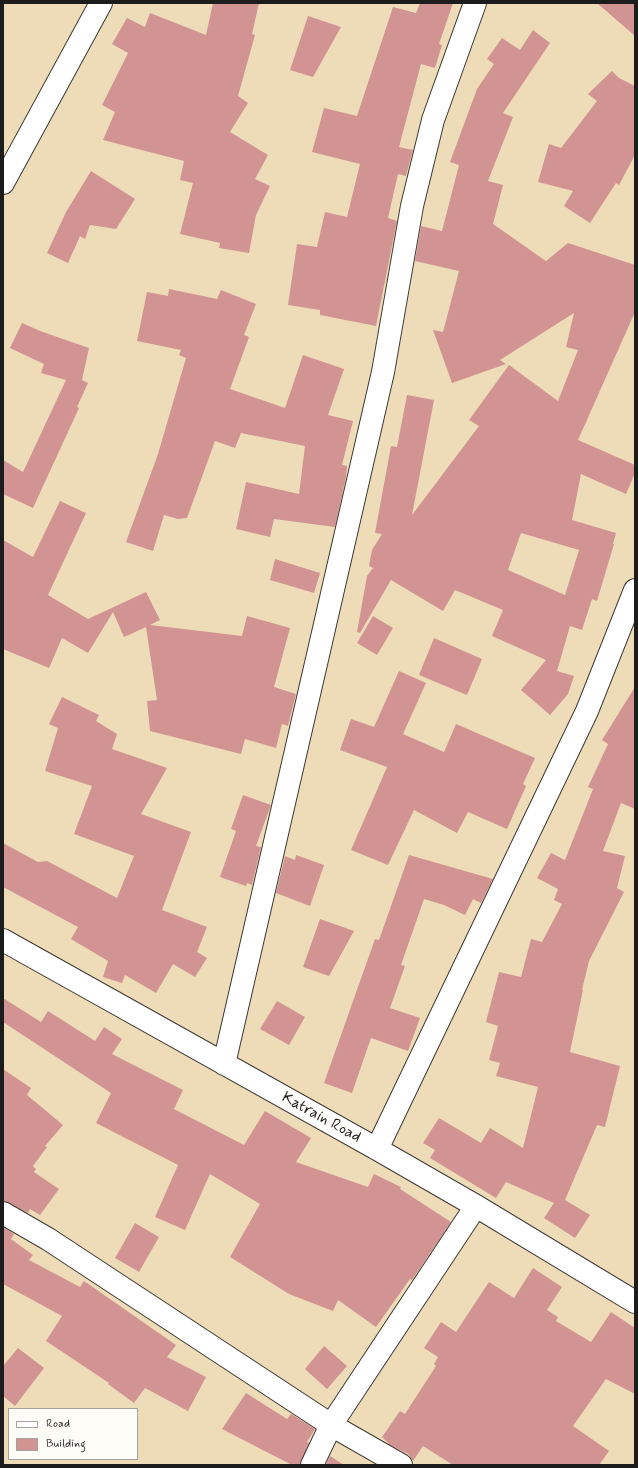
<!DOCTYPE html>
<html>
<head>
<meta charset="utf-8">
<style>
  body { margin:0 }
  #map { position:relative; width:638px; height:1468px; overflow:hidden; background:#eedcb9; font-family:Mynerve,sans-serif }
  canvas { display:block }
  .frame { position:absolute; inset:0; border:4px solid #1c1c1c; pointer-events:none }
  .legend { position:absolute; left:8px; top:1408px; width:130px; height:52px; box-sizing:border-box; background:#fdfcf7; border:1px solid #a3a29f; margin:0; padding:5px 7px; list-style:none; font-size:12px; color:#1c1c1c }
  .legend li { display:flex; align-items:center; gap:8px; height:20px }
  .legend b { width:20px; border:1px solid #a3a29f }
</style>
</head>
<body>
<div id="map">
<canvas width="638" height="1468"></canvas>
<div class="frame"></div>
<ul class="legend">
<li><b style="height:5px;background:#fff"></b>Road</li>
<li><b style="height:11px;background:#d19492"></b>Building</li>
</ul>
</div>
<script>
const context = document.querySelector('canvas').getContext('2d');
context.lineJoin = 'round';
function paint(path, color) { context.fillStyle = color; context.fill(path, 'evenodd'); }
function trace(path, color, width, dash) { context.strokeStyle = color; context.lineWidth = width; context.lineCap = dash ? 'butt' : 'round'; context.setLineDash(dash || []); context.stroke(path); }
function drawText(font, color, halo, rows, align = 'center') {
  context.font = font + ' Mynerve,sans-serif'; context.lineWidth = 4; context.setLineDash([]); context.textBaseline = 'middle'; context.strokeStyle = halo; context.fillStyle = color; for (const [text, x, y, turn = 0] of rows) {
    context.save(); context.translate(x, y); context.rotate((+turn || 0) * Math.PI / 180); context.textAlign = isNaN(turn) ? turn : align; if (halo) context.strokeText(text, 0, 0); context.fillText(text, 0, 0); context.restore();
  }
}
const building = new Path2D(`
  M213,3H259L252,34L255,35L238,96L248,103L230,132L268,155L255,179L270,186L256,215L249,253L219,248L220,243L180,234L193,183L180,180L184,161L103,140L115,112L102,105L128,53L112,44L127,18L145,27L150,13L206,35Z
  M420,3H453L439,44L442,45L435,68L421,64L399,147L413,150L406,176L398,174L388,218L397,221L376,326L320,315V310L288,305L297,244L317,247L325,212L347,217L360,164L312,152L324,108L357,116L393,7L416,13Z
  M597,3H635V36Z
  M308,16L341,27L313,77L290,70Z
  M533,30L550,43L503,113L513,117L488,181L503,185L493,224L546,261L568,243L635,265V312L578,440L635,465V473L626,494L581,474L572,520L616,533L613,544H614L597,601L592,599L582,630L570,626L557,671L574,676L568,694L550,715L521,690L546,660L492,636L503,610L455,590L443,611L391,580L360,633L357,632L367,576L373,568L369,566L372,550L382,534L375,533L391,446L397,447L407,395L434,400L412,515L479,426L469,420L509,365L558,401L578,350L566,347L574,313L500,360L506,364L452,383L433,330L443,332L459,271L415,261L421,226L442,231L459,165L450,162L477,89L494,64L487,59L502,38L520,50ZM521,533L579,550L565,595L508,570Z
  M612,71L619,78L635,86V155L619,185L616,183L590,223L564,206L573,191L538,182L549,144L561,148L597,101L588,94Z
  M91,171L135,199L116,229L90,225L85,239L80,236L68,263L47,253L66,212Z
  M169,289L217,299L221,290L256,304L244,335L249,337L230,389L285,408L303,355L344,369L328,415L353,421L342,465L347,466L346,477L335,527L274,519L270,537L236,529L246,482L299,494L305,446L241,433L235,448L215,441L187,518L178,519L164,515L153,551L126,542L158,454L186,358L179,355L181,350L137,341L147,292L168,296Z
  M22,323L40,331L89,348L82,380L88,383L77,407L79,408L33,508L3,494V460L23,472L66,380L41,373L44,364L10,348Z
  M60,501L86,513L48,595L88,619L146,592L160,620L150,625L242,636L247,616L290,628L274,687L296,694L288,726L282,724L276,748L245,739L241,754L150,731L147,701L157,700L146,627L124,637L113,612L88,653L62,638L49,668L3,649V540L33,557Z
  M275,559L320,573L314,593L270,580Z
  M373,616L393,628L377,655L357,643Z
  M434,638L482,659L467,695L419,675Z
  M399,671L426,683L403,734L444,752L456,724L535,758L523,784L526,786L507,829L468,812L457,833L414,810L388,865L351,850L387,767L340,750L351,719L374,727Z
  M635,687V809L621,803L603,851L625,856L617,888L624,892L589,961L582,990H583L570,1052L620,1066L605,1127L597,1125L565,1200L590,1215L575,1238L544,1218L554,1203L506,1182L496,1198L430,1158L435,1150L423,1143L439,1118L481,1143L490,1128L523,1148L538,1087L496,1076L500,1063L489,1060L498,1026L486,1022L499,972L521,977L531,939L542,942L562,904L554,900L558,889L537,878L551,853L565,860L593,789L588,787L608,744L602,740Z
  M62,697L99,715L96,721L117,734L112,749L167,768L141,814L191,832L162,910L207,927L197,952L207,958L195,977L173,964L156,993L125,975L122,983L103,977L108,961L71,939L78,927L3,887V843L38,862L47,861L117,898L134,856L74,834L92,786L45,771L58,728L49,724Z
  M243,795L271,805L256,846L261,847L252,885L247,883L246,886L220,877L236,831L231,829Z
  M296,855L324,865L310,906L276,893L285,856L295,860Z
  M409,855L493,879L481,903L473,899L465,915L444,905L424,899L401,965L405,966L390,1008L420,1018L408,1051L371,1038L352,1093L324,1083L375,939L379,940Z
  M320,919L354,931L329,976L303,967Z
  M3,998L41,1022L48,1011L95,1041L104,1027L122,1039L112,1054L183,1090L174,1109L244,1145L265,1111L311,1138L296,1162L368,1187L374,1174L401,1187L400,1189L451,1222L412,1280L410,1279L376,1327L338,1300L333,1311L289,1294L230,1257L260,1204L210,1174L185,1230L155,1217L178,1165L96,1123L111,1093L3,1022Z
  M277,1001L305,1017L289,1045L260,1029Z
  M3,1069L31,1088L27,1095L63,1125L45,1146L47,1147L33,1166L36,1169L34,1172L59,1189L40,1215L30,1209L28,1213L3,1201Z
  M135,1223L159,1237L139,1272L115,1258Z
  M3,1227L14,1234L11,1239L33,1255L29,1260L80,1287L84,1281L176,1345L167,1357L206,1377L188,1411L145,1388L134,1403L108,1384L109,1383L46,1341L62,1316L3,1284Z
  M533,1268L562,1287L547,1310L558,1317L556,1321L591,1342L611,1312L635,1328V1394L606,1379L573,1426L609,1451L599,1465H453L423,1446L413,1461L408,1454L390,1445L382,1437L400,1411L405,1414L436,1366L434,1364L438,1357L424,1348L441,1322L456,1332L489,1282L514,1298Z
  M324,1346L347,1366L327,1389L305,1369Z
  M18,1348L44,1368L15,1406L3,1396V1366Z
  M246,1393L287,1419L291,1414L315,1429L307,1442L309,1443L300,1465H292L222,1429Z
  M330,1456L344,1465H326Z`);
const minor = new Path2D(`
  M3,183L101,3
  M3,940L377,1149L476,1206L635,1302
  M224,1064L383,372L412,206L433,120L475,3
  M377,1149L587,711L635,590
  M3,1213L48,1239L331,1425L401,1465
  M312,1465L331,1425L476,1206`);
const streetNames = [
  ["Katrain Road",321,1118,29]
];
paint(building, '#d19492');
trace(minor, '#3c3934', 24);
trace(minor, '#fff', 22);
drawText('16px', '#1c1c1c', '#fdfcf7', streetNames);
</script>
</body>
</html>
